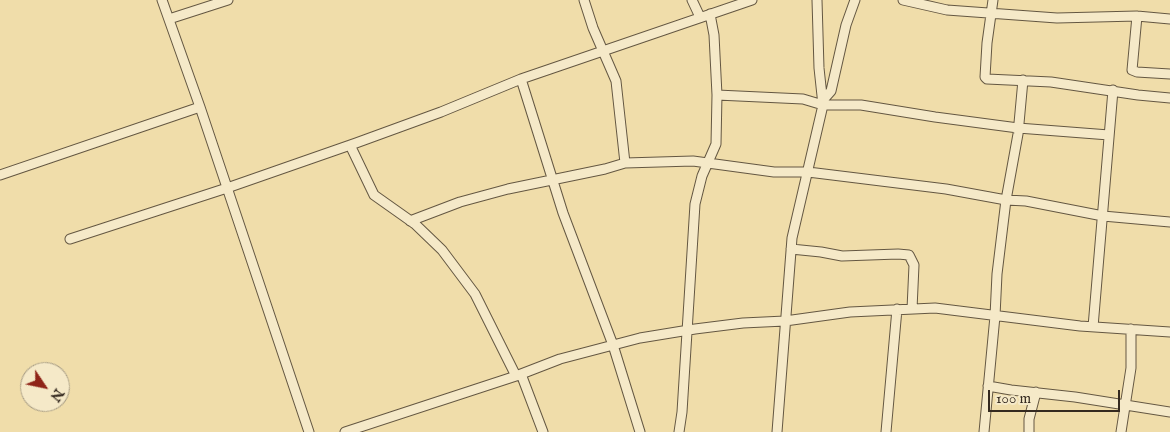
<!DOCTYPE html>
<html>
<head>
<meta charset="utf-8">
<style>
  body { margin:0 }
  #map { position:relative; width:1170px; height:432px; overflow:hidden; background:#f0ddaa; font-family:"IM FELL English",serif }
  canvas { display:block }
  .north { position:absolute; left:20px; top:362px; width:50px; height:50px; box-sizing:border-box; background:#f5e9c8; border:1px solid #a89d85; border-radius:50%; rotate:124deg; font-size:14px; font-weight:700; line-height:20px; text-align:center; color:#352a20 }
  .north::after { content:''; display:block; margin:auto; width:18px; height:22px; background:#8f2418; clip-path:polygon(50% 0,100% 100%,50% 72%,0 100%) }
  .scale { position:absolute; left:988px; top:390px; width:132px; height:22px; box-sizing:border-box; border:2px solid #352a20; border-top:0; padding-left:6px; font-size:15px; line-height:18px; white-space:nowrap; color:#352a20; -webkit-text-stroke:4px #f5e9c8; paint-order:stroke }
</style>
</head>
<body>
<div id="map">
<canvas width="1170" height="432"></canvas>
<div class="north">N</div>
<div class="scale">100 m</div>
</div>
<script>
const context = document.querySelector('canvas').getContext('2d');
context.lineJoin = 'round';
function trace(path, color, width, dash) { context.strokeStyle = color; context.lineWidth = width; context.lineCap = dash ? 'butt' : 'round'; context.setLineDash(dash || []); context.stroke(path); }
const minor = new Path2D(`
  M162,0L200,107L309,432
  M584,0L593,28L616,81L625,163
  M692,0L700,17
  M903,0L947,10L1057,18L1137,16L1170,19
  M993,0L987,43L985,77L987,79L1051,82L1138,95L1170,98
  M1137,16L1132,70L1137,72L1170,74
  M169,19L228,0
  M521,79L563,213L613,345L640,432
  M717,95L803,99L823,105H861L935,117L1018,128L1109,135
  M823,100L831,91L846,25L855,0
  M350,145L374,195L415,224L442,250L475,294L516,376
  M0,175L200,107
  M410,221L460,202L508,189L605,169L625,163L693,161L774,172H808L946,189L1006,200L1026,201L1103,216L1170,222
  M70,239L227,188L356,143L441,112L521,79L752,0
  M791,249L821,252L842,256L898,254L909,255L914,265L912,309
  M1093,327L1113,90
  M521,374L543,432
  M988,386L1011,390L1075,397L1170,412
  M345,432L516,376L560,359L640,338L695,329L743,323L785,321L850,312L935,308L1080,326L1170,332
  M679,432L682,412L695,204L702,176L716,144L717,95L714,35L710,14
  M777,432L792,238L823,105L819,68L817,0
  M886,432L897,309
  M984,432L995,316L997,274L1006,200L1018,134L1023,80
  M1029,432V419L1036,392
  M1121,432L1131,368V329`);
trace(minor, '#645742', 11);
trace(minor, '#f5e9c8', 9);
</script>
</body>
</html>
